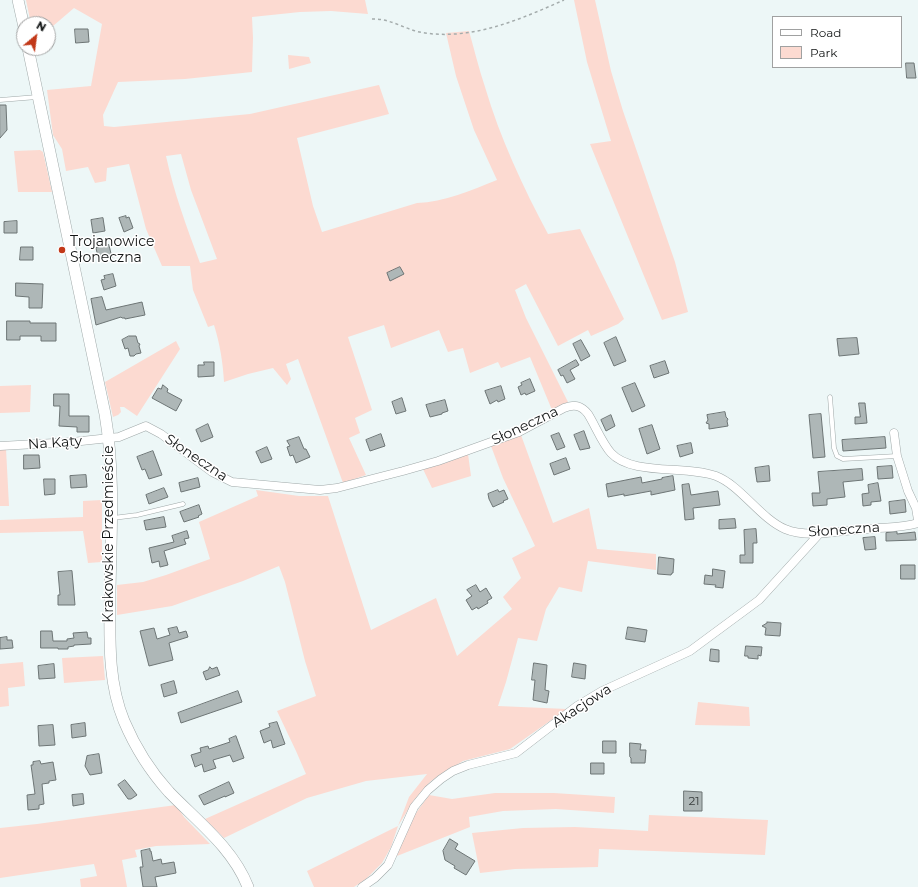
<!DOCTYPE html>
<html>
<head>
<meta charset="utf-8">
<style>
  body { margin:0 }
  #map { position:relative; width:918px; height:887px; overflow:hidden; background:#edf7f7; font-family:Montserrat,sans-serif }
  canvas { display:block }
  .legend { position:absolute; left:772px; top:16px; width:130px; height:52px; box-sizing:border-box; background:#fff; border:1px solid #a0a1a1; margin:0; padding:5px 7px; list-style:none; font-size:12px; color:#111414 }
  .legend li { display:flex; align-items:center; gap:8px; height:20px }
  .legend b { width:20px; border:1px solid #a0a1a1 }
  .north { position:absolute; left:16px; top:16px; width:40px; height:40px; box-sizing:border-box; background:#fff; border:1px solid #a0a1a1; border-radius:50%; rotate:29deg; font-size:11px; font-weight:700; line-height:16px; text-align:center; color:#111414 }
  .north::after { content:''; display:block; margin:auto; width:14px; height:18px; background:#c23818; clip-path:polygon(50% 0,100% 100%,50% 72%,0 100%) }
</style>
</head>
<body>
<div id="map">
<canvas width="918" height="887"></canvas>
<ul class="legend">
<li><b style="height:5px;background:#fff"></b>Road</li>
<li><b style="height:11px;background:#fcdad1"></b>Park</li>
</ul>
<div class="north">N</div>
</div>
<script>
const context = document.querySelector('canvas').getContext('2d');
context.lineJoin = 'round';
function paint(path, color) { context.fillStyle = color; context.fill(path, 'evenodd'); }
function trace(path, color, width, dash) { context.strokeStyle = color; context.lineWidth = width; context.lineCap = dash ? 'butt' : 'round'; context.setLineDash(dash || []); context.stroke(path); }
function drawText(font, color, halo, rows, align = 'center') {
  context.font = font + ' Montserrat,sans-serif'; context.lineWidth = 3; context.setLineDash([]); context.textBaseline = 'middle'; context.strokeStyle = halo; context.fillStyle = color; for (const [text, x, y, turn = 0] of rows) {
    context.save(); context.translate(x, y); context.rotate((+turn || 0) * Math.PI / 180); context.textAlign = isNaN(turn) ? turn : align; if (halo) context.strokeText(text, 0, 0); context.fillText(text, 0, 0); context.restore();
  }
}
const green = new Path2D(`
  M26,0H365L368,14L331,11L300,12L252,17L253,38L252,72L185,79L118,82L103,115L104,126L114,127L250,114L379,85L389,114L297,138L313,206L322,232L417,203C444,202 472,190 497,180L474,130L456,76L446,33L469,31C474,49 479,69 485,87C500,138 523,187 548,234L580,229L624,319L618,324L591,336L588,330L558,346L526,284L515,290L526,318L568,402L552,410L530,357L501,368L498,362L470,373L463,348L448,352L439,330L391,348L384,325L348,337L372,410L355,418L360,433L349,438L366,475L343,483L298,359L286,364L291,379L287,385L273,368L248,374L224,382C223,363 220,344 214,325L208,327L193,290L190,266H162L146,229L129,164L107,168L106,181L95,183L88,167L66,171L62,149L53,135L47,90L91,86L102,24L74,8L53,26L48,28V24H31ZM181,154L191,190L217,259L200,263C187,228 174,193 166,156Z
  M574,0H595L611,71L623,111L675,262L688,312L662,320L590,144L611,141L587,62Z
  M288,55L309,57L311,63L289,69Z
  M40,150L43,152L52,192H18L14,151Z
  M176,341L180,349L137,416L124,407H120L121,412L118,415L113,417L105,382Z
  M31,385L30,412L0,413V386Z
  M521,435L553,523L589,508L597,549L656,554V570L588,561L582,592L559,587L546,609L537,641L518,638L506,682L498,706L567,709L510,749L463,761L431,781L414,800L398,826L391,847L382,863L366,879L354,887H314L307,871L398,826L409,797L427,774L366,781L307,798L224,838L205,819L306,774L296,751L277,711L316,696L305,661L285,582L279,566L243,581L172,606L117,615V585L143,582L166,575L210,559L199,522L258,496L256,490L299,496H328L371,630L436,598L457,656L512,609L503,597L521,578L512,558L535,546L503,478L491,446Z
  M0,449H6L9,506H0Z
  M468,454L471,476L432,488L423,469Z
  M102,500V562L88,563L83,531L0,533V520L83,517V501Z
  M103,656L105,680L64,683L62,658Z
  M23,662L25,686L8,688L9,706L0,707V664Z
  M698,702L749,707L750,726L695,725Z
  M495,793H554L615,797L614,813L556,809L503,811L469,817L470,827L397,856L408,824L429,795L452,799Z
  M176,805L184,817L210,844L156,846L135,850L137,857L122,860L127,887H81L80,879L97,876L94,864L0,878V828L37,824Z
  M649,815L768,820L765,855L599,849L598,867L515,869L480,873L472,833L523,828L575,827L648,831Z`);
const building = new Path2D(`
  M75,29H88L89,42L76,43Z
  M906,63H914L916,78H907Z
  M0,105H6L7,130L0,138Z
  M126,216V218L129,217L133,228L124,232L119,218Z
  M103,218L105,231L93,233L91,220Z
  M17,221V233H4V222Z
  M109,245L112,258L99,261L96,248Z
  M21,247H33V260H20Z
  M400,267L404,274L390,281L387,273Z
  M113,274L116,286L104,290L101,280L105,279L104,276Z
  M16,283L43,284L42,308H29V297L16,296Z
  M102,297L106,310L142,302L145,315L125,319V318H122L121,317L96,325L91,299Z
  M7,321H30V323H56V341H41V336H20V340H7Z
  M129,336H136L138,343L140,344L139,346L141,353L136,354L134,356H130L128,348L125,349L122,340Z
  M616,337L626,361L614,366L604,343Z
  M857,338L859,354L839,356L837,339Z
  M581,340L590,356L581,361L573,344Z
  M576,360L579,365L570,370L575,379L567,383L563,375L561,376L558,370Z
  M665,361L669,373L654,378L650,366Z
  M204,362H214V376L198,377V365H204Z
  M530,379L535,391L526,395L525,393L521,395L518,387L522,385L521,383Z
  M635,383L645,406L632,412L622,388Z
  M163,385L168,389L167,392L182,400L176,411L152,398L158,388L161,389Z
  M501,386L505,399L498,402L497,400L490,404L485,391Z
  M54,394H69V416H89V432H77V427L59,426L60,406H54Z
  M402,398L406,411L396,414L392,402Z
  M445,400L448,411L442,413V414L430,417L426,405Z
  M859,403H865L867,423L855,424V417H860Z
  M725,412L726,417L728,419L727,421L728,426L709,429V424L706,423L708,420L707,415Z
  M821,414L825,457L813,458L809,415Z
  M611,415L615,426L606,431L601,420Z
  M208,424L213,437L201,442L196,430Z
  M652,425L660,449L647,454L639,429Z
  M584,431L590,448L580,450L574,435Z
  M559,433L565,447L557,450L551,436Z
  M381,434L385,446L370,451L366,440Z
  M299,437L304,449H306L310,457L296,463L293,455L290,456L287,447L290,446L287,441Z
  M885,437L886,448L843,451L842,440Z
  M691,443L693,453L680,457L677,446Z
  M267,447L272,459L261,463L256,452Z
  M153,451L162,475L149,479L145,469L142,470L137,457Z
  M24,455H39L40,468L24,469Z
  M566,458L570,469L554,475L550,464Z
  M769,466L770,481L757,482L755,468Z
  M892,466L893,478L878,479L877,467Z
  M862,469L863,480L843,482L845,497L827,499V505L813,506L812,493H820L818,472Z
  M86,475L87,487L71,488L70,476Z
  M673,476L675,490L651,495V491L624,496V494L608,497L606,484L641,477L642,483L662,479V478Z
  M198,478L200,487L181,492L179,483Z
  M44,479H55V494L45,495Z
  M878,483L881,501L871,502V505L863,506L862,494L869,493L868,485Z
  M689,484L691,495L718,491L720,505L693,508L694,519L685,520L682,485Z
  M164,488L168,497L149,504L146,495Z
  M498,490L499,492L504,490L508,499L503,501L504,502L493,507L489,499L488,494Z
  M905,500L906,512L890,514L889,502Z
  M199,505L202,514L198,516L199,517L184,522L180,512Z
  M164,517L166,527L146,530L144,521Z
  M735,519L736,528L719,529V520Z
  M756,529L757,543H753V563H740V555H745L744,530Z
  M187,531L189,538L184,539L186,544L164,551L168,565L160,567L159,561L152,563L149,548L174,542L172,536Z
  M897,532V534L915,532L916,540L886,541V533Z
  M875,537L876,549L865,550L863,538Z
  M659,557L674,559L673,573H672L671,575L658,574Z
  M901,565H915V579H901Z
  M713,569L725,571L723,588L715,587L716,585L704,584L705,575L712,576Z
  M72,571L75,605H58V595H60L58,572Z
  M476,585L480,592L486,588L492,598L487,601L488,603L478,609L477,607L472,610L466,600L472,596L467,590Z
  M767,622L781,623L780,636L765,635L766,628L762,626L767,623Z
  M177,627L179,633L186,631L188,637L169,643L173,660L149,666L140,631L154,628L157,639L170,635L168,629Z
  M628,627L647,630L645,642L626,639Z
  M41,631H52L53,641H67V639L74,638L73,633L87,632L88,638H91V644L74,645V646L68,647V649H58V648H41Z
  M7,637V640H12L13,648L0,649V638Z
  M746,646L762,647L761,656L758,655V659L748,658V656H745Z
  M711,649L719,650V662L710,661Z
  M534,663L547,665L545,690L549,691L547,703L533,700L535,680H532Z
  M574,663L586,665L585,679L572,677Z
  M54,664L55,678L39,679L38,666Z
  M210,667L212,669L217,667L220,675L206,680L203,672L208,670Z
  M174,681L177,693L164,697L161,685Z
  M238,691L242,702L181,723L178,713Z
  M277,722L285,744L273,748L271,740L264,743L260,731L270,727L269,724Z
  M85,723L86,736L72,738L71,725Z
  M53,725L55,745L39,746L38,726Z
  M236,736L244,758L233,762L230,755L213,760L216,768L204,772L202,764L195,767L191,755L201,752L200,748L208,746L209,749L230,742L229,739Z
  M603,741H616V753H603Z
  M630,743L641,744L640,750H646L645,763H631V758L630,757Z
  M99,754L102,773L90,775L85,766L87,756Z
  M40,761L41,764L53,762L56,780L49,781V783L42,784L44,804L39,805V809L28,810L27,795L35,794L31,765H33V762Z
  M591,763H604V774H591Z
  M125,780L137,795L131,799H128L118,785Z
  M229,782L234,793L225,797V796L204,805L199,796Z
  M684,791L702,792V811H684Z
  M83,794L84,804L73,806L72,795Z
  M450,839L458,844L455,849L475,861L466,875L454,868L455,866L445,860L443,851Z
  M150,849V851H151L153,861L161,859L162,864L174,862L176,873L155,877L157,887H143L140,867H143L141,851Z`);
const path = new Path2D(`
  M372,19C391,18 407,31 425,33C474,40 521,19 564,0`);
const service = new Path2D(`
  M0,100L37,97
  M830,397L834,448L837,456L843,459L897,456
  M113,518L137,515L183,504`);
const minor = new Path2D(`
  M894,433L897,456L908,491L916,508L918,520
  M0,446L72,442L119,437L146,426L161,434L212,472L232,482L320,490L337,488L403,471L438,461L519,432L564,408C574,404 581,405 588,414C595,425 602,443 611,453C632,476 687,465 716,476C740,485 761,519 785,529C808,539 843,530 867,529C884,527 901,528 918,523
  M362,887L375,878L388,865L414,807L428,790L441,779L453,771L468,765L516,753L577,706L602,691L690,651L759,600L820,533`);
const secondary = new Path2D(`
  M18,0L24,27
  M28,48L105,414C115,473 111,533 110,592C110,635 107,680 124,721C135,747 150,771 169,792C197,821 233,848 248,887`);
const markers = [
  [62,250,4,"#c23818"]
];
const numberNames = [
  ["21",694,801]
];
const poiNames = [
  ["Trojanowice",70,242],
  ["Słoneczna",70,258]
];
const streetNames = [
  ["Słoneczna",525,426,-25],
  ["Na Kąty",55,443,-4],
  ["Słoneczna",196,458,34],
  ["Słoneczna",844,530,-4],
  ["Krakowskie Przedmieście",109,534,-90],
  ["Akacjowa",582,706,-33]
];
paint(green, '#fcdad1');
paint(building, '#aeb7b7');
trace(building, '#6d7575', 1);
trace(service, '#9fa8a8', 5);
trace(minor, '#9fa8a8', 9);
trace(secondary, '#9fa8a8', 12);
trace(path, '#a4acac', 1.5, [3, 3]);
trace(service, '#fff', 4);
trace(minor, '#fff', 8);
trace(secondary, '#fff', 11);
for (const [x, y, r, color] of markers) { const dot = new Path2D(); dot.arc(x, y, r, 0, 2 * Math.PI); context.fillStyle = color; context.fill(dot); trace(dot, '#fff', 1.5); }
drawText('12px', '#383d3d', null, numberNames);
drawText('14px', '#111414', '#fff', poiNames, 'left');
drawText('14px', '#111414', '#fff', streetNames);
</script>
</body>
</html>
